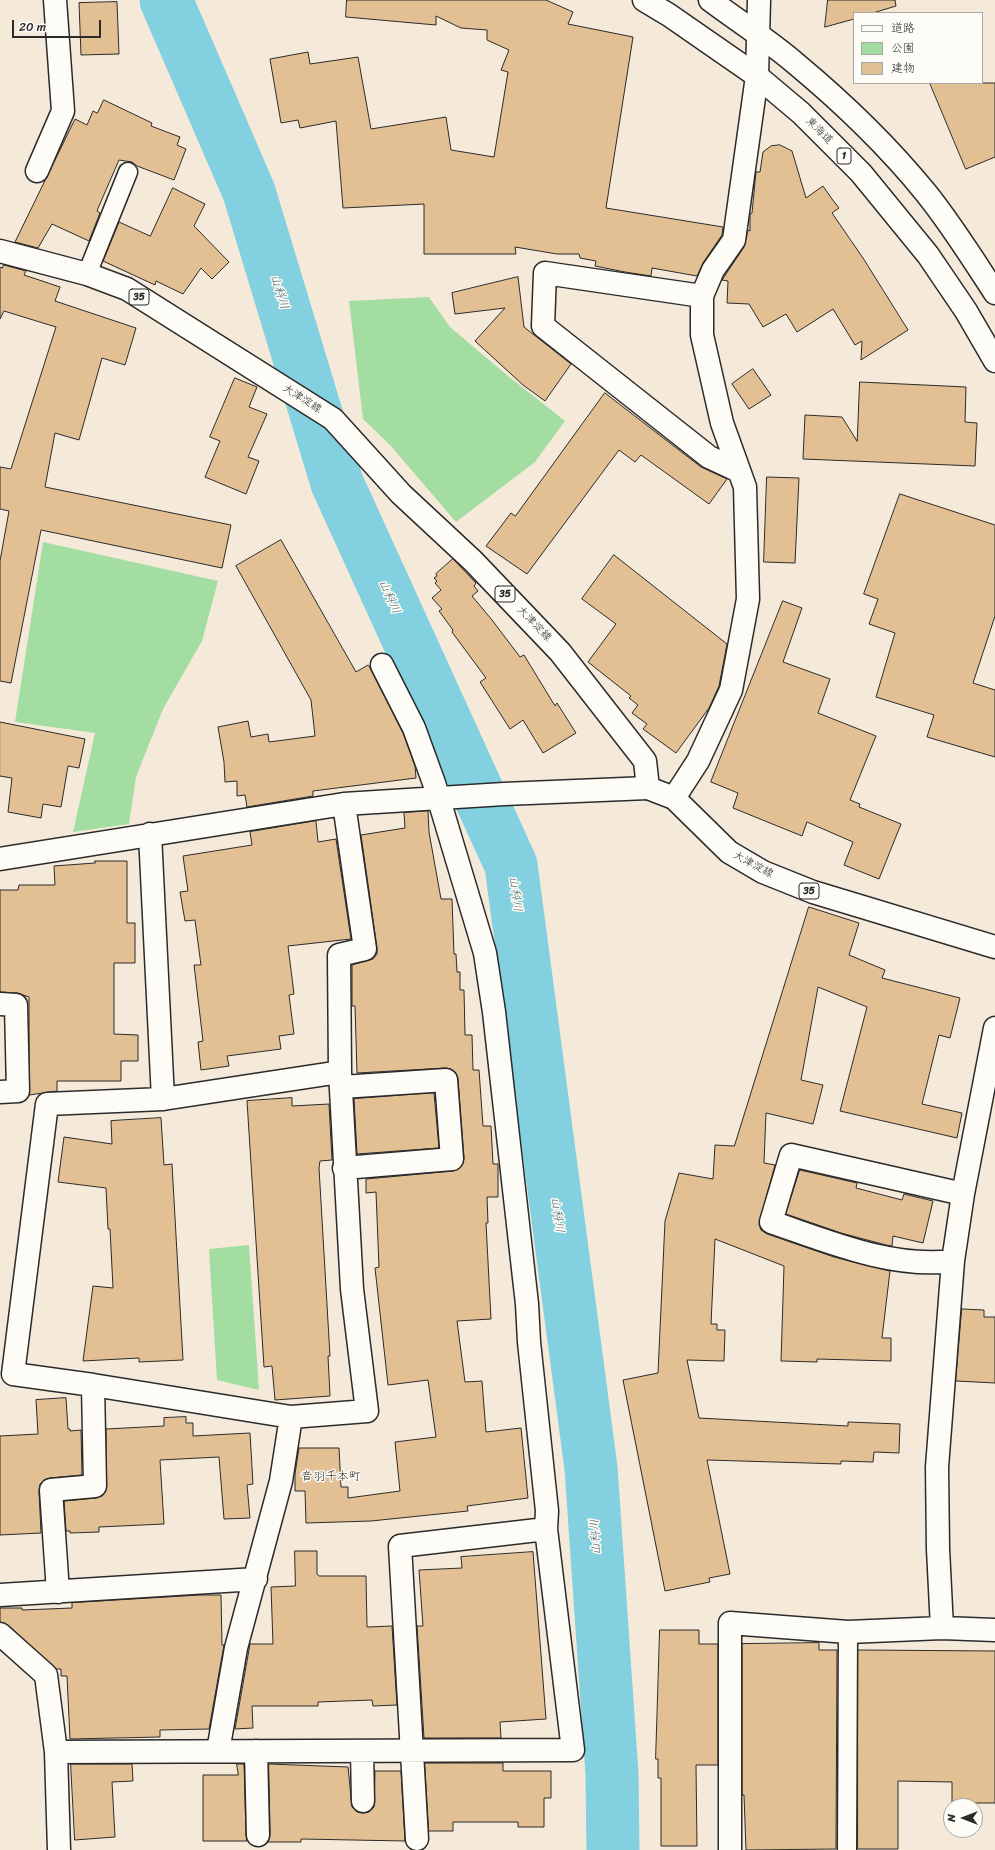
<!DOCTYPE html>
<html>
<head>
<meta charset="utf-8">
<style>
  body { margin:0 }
  #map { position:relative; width:995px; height:1850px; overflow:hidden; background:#f5ead9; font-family:Sriracha,"Klee One",sans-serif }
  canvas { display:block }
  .legend { position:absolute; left:853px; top:12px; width:130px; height:72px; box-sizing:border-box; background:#fdfcf7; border:1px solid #a9a8a5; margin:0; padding:5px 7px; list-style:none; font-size:12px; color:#2b2b2b }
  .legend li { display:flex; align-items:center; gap:8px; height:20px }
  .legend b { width:20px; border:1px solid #a9a8a5 }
  .north { position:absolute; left:943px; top:1798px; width:40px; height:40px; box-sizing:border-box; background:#fdfcf7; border:1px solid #a9a8a5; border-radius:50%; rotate:270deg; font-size:11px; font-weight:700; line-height:16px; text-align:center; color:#2b2b2b }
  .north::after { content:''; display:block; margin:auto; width:14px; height:18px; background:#2b2b2b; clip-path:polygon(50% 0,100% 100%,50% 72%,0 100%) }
  .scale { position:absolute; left:12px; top:20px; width:89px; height:18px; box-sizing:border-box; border:2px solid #2b2b2b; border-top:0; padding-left:5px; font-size:12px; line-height:14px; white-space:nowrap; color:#2b2b2b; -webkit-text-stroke:3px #fdfcf7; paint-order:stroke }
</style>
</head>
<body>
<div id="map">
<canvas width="995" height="1850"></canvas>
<ul class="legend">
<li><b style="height:5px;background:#fdfcf7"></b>道路</li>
<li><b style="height:11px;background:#a4dda2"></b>公園</li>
<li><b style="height:11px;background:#e3bf94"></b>建物</li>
</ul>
<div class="north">N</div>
<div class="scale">20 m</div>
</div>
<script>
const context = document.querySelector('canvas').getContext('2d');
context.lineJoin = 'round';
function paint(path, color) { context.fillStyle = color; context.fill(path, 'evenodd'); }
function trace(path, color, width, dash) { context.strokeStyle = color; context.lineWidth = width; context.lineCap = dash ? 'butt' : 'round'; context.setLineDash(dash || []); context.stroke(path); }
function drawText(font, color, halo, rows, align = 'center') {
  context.font = font + ' Sriracha,"Klee One",sans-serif'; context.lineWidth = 3; context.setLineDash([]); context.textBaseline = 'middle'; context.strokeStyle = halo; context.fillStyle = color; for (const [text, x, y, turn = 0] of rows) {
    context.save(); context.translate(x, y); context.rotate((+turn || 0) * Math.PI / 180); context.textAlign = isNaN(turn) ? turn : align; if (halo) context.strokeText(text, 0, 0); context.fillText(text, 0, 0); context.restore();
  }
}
const green = new Path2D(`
  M429,297L450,327L508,376L565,421L535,462L456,522L390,445L363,419L349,301Z
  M43,542L218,581L202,641L163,709L136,777L129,824L73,832L95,733L15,722Z
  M249,1245L259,1390L217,1380L209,1249Z`);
const river = new Path2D(`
  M166,0L249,192L337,483L511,865L591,1468L612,1774L613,1850`);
const building = new Path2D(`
  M347,0H546L573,12L568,24L633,37L606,208L723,227L722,235L703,263L697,276L652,268L651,276L625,272L595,266L596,261L580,258L579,254H557L515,247L516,254H424V204L343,208L336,121L300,128L298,120L281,123L270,59L308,52L310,64L358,57L371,129L446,117L451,150L494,157L508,72L501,70L509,50L487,40V30L461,28L436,16V25L346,17Z
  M828,0H895L896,6L873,13H854V19L825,27Z
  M117,2L119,54L81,55L79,3Z
  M930,83H995V157L966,169Z
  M104,100L152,123L151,126L180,137L177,145L186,149L174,180L137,166L132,162L119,160L99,206L97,211L100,213L89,241L52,224L38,248L15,242L75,119L87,125L93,111L97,113Z
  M780,145L792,151L806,198L823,186L832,199L839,208L832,213L863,258L908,330L861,360L862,341L855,345L833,309L797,332L786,314L763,327L749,304L727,303L728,281L722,280L744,247L748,230L750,231V214L752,213L756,172H760L763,152L771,146Z
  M173,188L205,204L194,226L229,262L212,279L201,268L183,294L156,281L155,285L103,261L119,222L150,236Z
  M4,265L26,271L24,275L60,287L55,301L136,328L125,365L102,358L79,440L55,433L45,487L231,525L222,568L41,530L11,683L0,681V561L9,511L0,509V467L11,469L56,327L4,311L0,319V267L2,268Z
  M518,277L524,327L571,364L545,401L523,385L475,341L505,308L455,314L452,293Z
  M753,369L771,395L749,409L732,384Z
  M235,378L257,387L249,407L267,414L248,457L259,461L246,494L205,477L220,441L210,437Z
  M860,382L966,387L965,422L977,423L975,466L803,459L805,415L842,417L857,441Z
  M605,393L701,467L727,479L709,504L641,455L635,462L619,450L527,574L486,546L511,513L515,516Z
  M767,477L799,478L795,563L764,562Z
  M900,494L995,525V616L973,683L995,690V757L927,737L934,715L876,697L895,633L869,624L878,599L864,594Z
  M281,540L356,672L368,665L370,668L403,733L415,766L416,778L313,791V796L247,807L245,795L237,796V781L225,782L224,762L218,727L248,721L251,737L268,734L269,742L315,736L311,700L236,566Z
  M614,555L727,644L719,686L709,708L676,753L643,729L647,724L632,713L638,705L629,698L631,696L588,662L616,624L582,599Z
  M453,559L476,583L474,586L478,591L472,596L492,620L520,657L524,655L555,706L557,703L576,733L543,753L523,720L510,729L480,682L486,678L452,632L453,630L439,611L442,609L432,598L441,590L435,583L437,581L434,578L437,576L436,574Z
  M783,601L802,608L783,662L830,679L818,713L876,736L850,800L860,804L859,807L901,824L879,879L844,865L853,842L807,822L802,836L733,808L738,793L711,782Z
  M0,722L85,739L79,768L68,766L61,807L43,804L41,818L8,812L12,778L0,776Z
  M428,811L429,832L441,899H452L454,954H456L457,972H460V990H464L465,1035H472L473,1070H479L483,1126H491L493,1164H498V1197H487L488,1223H486L491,1319L457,1321L465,1382L482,1381L486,1432L521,1428L528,1498L467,1506L468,1511L371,1521L306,1523L305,1491H295V1474L299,1448H339L341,1487H348V1498L400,1491L395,1442L436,1437L428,1380L388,1385L375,1268L379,1267L376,1192L366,1193V1179L453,1171L459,1169L463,1164L464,1158L458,1079L456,1073L451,1069L446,1068L357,1073L355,1006H352V965L373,959L377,954V948L361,835L405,828L404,813Z
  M316,821L318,842L336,839L351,939L288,946L294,994L289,995L294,1034L279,1036L281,1049L227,1056L229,1066L201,1070L198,1042L203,1041L194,965H201L195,920L185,921L180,892L188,891L183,856L252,845L250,832Z
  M95,861H127V923H135V963H114V1034L138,1035V1061H121V1081H57V1091L29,1095V997L17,993L0,992V890H18L19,885H55L54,866L95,863Z
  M809,907L859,923L849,955L885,970L882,978L960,998L950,1038L939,1035L922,1104L962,1113L957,1138L840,1111L867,1007L818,987L801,1080L823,1085L813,1124L766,1113L764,1163L775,1165L759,1224L761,1230L767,1234L834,1257L890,1271L882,1338H891V1361L817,1359V1362L781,1361L784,1266L715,1239L711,1324H717V1330H725L724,1361L687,1360L699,1418L848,1426V1422L900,1424L899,1453L874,1452L873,1462L841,1461V1464L707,1460L730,1574L709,1578L710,1582L665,1591L623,1380L658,1373L665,1221L679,1173L713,1179L715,1145L734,1146Z
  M434,1093L439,1148L357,1154L354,1099Z
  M292,1098V1106L329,1104L332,1160L320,1161L319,1168L330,1356H328L330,1396L275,1400L272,1366L264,1367L247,1101Z
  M161,1118L164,1165L172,1164L183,1360L139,1362V1358L83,1361L93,1286L113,1288L110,1229H108L106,1188L58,1182L64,1137L112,1144L111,1121Z
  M800,1170L857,1183L856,1188L902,1200L904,1194L933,1201L923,1243L893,1236L892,1246L886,1245L841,1233L786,1214Z
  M962,1309L984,1310V1317H995V1383L956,1381Z
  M66,1398L68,1429H70V1431L81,1430L82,1475L50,1478L44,1480L40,1484L39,1491L41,1533L0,1535V1436L38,1434L36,1400Z
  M186,1417V1423H193V1436L250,1433L253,1484L247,1485L250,1518L224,1519L219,1457L160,1460L164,1524L99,1527V1532L70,1533V1531H66L64,1501L96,1498L102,1496L106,1491V1429L164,1426V1418Z
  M295,1551H317V1574L319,1576H366L367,1627L392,1626L397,1705L373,1706L372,1700L318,1702V1706H252L253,1728L235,1729L250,1644H273L271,1587L295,1586Z
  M533,1552L546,1719L500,1722L501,1738H424L417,1626H423L419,1570L462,1568L461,1557Z
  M200,1595H221L222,1645H224L209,1729L160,1730V1737L70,1739L67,1676H61V1669H56L8,1625L0,1622V1608H22V1610L72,1608V1603Z
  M660,1630H699V1644H718V1765H696L697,1846H661V1778H658V1759H656Z
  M819,1643V1650H837L836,1849L746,1850L744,1795H742V1644Z
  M858,1650L995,1651V1803H952V1782L898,1781V1849H858Z
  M425,1763H503V1771H551V1798H544V1827H518V1822H453V1831H429Z
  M71,1764H132L133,1781L112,1782L115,1837L75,1840Z
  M237,1764H244L246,1835L247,1841H203V1775H238Z
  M269,1764L348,1767L352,1807L357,1812L363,1813L369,1812L374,1807L375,1771H401L405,1841L301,1839V1842H268L270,1835Z`);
const lane = new Path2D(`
  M87,274L128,172
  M847,1850L848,1632`);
const street = new Path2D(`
  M37,171L63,111L55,0
  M702,296L545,273L543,326L709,457L739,471
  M674,798L698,761L731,690L748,599L745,487L722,423L702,335V296L713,270L734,240L757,76L759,0
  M150,834L163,1099
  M0,859L344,804L504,794L648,788
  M0,1004L16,1005L18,1091L0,1092
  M340,1072L352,1289L367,1411L291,1417L93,1385L13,1374L47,1104L163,1099Z
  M340,1072L339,955L365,949L344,804
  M342,1087L446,1080L452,1159L344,1168
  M953,1261C892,1269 827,1241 771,1222L791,1155L963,1194
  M58,1592L51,1490L95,1486L93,1385
  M0,1595L256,1579
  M942,1628L938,1549L937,1467L953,1261L963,1194L995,1028
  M0,1634L46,1675L56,1752L59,1850
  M218,1751L236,1648L281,1481L291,1417
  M256,1751L258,1835
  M362,1751L363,1801
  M56,1752L573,1750L546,1529L547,1511L529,1342L527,1304L494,1012L485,953L434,783L414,728L382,665
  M417,1839L400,1546L546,1529
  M730,1850V1623L848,1632L942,1628L995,1630`);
const primary = new Path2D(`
  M0,251L87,274L127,289L333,419L401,494L473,561L560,652L645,761L648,788L674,798L729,852L763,872L813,892L995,947`);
const highway = new Path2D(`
  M644,0L669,15L757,76L801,113L861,173L928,255L966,311L995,361
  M710,0C738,21 768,40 795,63C842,102 887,145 926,193C951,224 973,259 995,293`);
const shields = [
  [844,156,14],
  [139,297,20],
  [505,594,20],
  [809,891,20]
];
const shieldNames = [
  ["1",844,156],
  ["35",139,297],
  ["35",505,594],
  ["35",809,891]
];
const streetNames = [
  ["東海道",819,131,45],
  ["大津淀線",302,399,32],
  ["大津淀線",534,624,46],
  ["大津淀線",753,865,28]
];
const waterNames = [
  ["山科川",279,292,73],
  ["山科川",389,597,66],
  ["山科川",515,894,82],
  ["山科川",557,1215,82],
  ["山科川",596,1537,-94]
];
const neighbourhoodNames = [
  ["音羽千本町",331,1477]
];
paint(green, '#a4dda2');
trace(river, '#82d0e0', 53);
paint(building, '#e3bf94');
trace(building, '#2b2b2b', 1);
trace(lane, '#2b2b2b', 21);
trace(street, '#2b2b2b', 25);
trace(primary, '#2b2b2b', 25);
trace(highway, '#2b2b2b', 25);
trace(lane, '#fdfcf7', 18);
trace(street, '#fdfcf7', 22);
trace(primary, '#fdfcf7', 22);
trace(highway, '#fdfcf7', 22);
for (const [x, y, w] of shields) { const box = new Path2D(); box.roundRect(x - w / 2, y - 8, w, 16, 3); context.fillStyle = '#fdfcf7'; context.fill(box); trace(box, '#2b2b2b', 1); }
drawText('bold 10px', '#2b2b2b', null, shieldNames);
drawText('11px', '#2b2b2b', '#fdfcf7', streetNames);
drawText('italic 12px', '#455d61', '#fdfcf7', waterNames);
drawText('12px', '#2b2b2b', '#fdfcf7', neighbourhoodNames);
</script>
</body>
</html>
